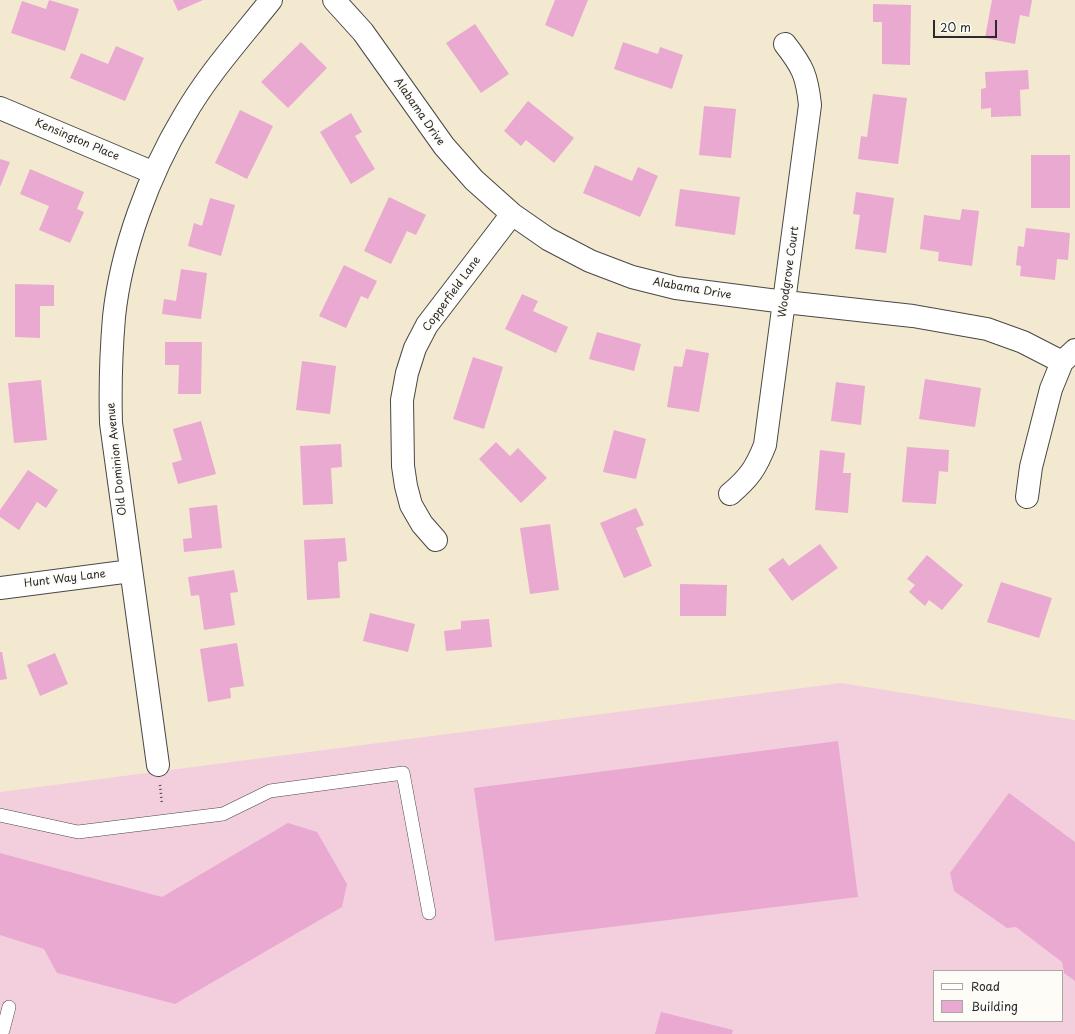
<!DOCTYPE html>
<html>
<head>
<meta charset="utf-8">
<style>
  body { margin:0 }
  #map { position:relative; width:1075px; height:1034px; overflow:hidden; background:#f2e9d0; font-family:"Playpen Sans",sans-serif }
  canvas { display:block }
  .legend { position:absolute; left:933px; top:970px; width:130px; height:52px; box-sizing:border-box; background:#fdfcf7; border:1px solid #a9a8a5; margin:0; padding:5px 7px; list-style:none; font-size:12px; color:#2b2b2b }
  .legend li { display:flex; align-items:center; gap:8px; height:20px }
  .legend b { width:20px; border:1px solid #a9a8a5 }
  .scale { position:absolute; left:933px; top:20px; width:64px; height:18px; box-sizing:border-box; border:2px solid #2b2b2b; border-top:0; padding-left:5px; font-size:12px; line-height:14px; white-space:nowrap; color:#2b2b2b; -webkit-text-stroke:3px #fdfcf7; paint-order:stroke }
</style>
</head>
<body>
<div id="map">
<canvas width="1075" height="1034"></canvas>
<ul class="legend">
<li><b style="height:5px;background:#fff"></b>Road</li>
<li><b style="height:11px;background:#e9a9d0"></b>Building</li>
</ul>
<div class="scale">20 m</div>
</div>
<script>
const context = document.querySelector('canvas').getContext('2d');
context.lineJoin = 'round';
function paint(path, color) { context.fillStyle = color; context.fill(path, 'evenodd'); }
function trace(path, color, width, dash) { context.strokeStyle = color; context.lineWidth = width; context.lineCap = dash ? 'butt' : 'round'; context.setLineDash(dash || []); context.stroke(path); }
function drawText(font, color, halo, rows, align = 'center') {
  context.font = font + ' "Playpen Sans",sans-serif'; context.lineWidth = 3.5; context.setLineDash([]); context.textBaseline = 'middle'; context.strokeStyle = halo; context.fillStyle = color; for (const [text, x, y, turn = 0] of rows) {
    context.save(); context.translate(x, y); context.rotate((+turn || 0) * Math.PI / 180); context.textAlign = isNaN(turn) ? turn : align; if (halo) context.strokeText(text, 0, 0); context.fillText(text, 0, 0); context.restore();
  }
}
const built = new Path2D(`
  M841,683L1075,720V1034H0V792ZM934,971H1062V1021H934Z`);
const building = new Path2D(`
  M49,0L79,9L65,51L11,33L22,1L46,9Z
  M173,0H203L178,11Z
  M555,0H588L573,37L545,25Z
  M992,0H1032L1029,17L1020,15L1015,44L985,38Z
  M873,4L911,5L910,65L882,64V22H873Z
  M475,24L509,74L481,93L446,43Z
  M301,42L327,68L288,108L261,82Z
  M623,42L658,54L660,47L683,55L672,89L614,69Z
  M116,46L144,58L125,101L70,78L81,53L108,64Z
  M1028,70L1029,89L1020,90L1021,116L991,117V108L981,109V89L986,88L985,72Z
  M873,94L907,98L898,164L858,159L861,136L867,137Z
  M528,101L574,138L554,163L526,140L521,146L504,131Z
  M704,106L736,109L731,158L699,155Z
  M240,110L273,126L247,179L215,163Z
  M351,113L362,132L355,136L375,169L351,184L320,132Z
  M1031,155H1070V208H1031Z
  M0,159L10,162L0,187Z
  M595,165L632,181L638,167L658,176L640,217L583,193Z
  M30,169L84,192L77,209L84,212L70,243L39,230L49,206L20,194Z
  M680,189L740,197L735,235L675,226Z
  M856,192L894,198L886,253L855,249L860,215L853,214Z
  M389,197L426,215L416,235L407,231L391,264L364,251Z
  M210,198L235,205L221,256L188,246L194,223L202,226Z
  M962,209L979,211L972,266L938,261L939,252L920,249L924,215L960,220Z
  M1026,228L1070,233L1068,260L1057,259L1055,280L1020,276L1021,266L1016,265L1018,246L1024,247Z
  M344,265L377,281L368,299L361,296L346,328L319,316Z
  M181,269L207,273L201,319L162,314L164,299L176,301Z
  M15,284L54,285V306H40V338L15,337Z
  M522,294L538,301L533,311L568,327L556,353L505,329Z
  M597,332L641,344L634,371L589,359Z
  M165,342H202L201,394H178L179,365H165Z
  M686,349L709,353L699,412L667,407L674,366L682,367Z
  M473,357L503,367L484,429L453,419Z
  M302,361L336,366L330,414L296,410Z
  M925,379L981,388L975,427L919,419Z
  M41,380L47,440L14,443L8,383Z
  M836,382L865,386L861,425L831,421Z
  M201,421L216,474L178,484L172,463L182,460L173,429Z
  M614,430L646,439L636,479L603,472Z
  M496,442L510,456L518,448L547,478L521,503L479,459Z
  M341,444L342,467L331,468L333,504L303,505L300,446Z
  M907,447L949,450L948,472L939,471L936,504L902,502Z
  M820,450L845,453L843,473H851L848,513L815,510Z
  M28,470L58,490L46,508L37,502L19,530L0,517V510Z
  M217,505L222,548L184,552L183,539L192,538L189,508Z
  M636,508L644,525L636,528L652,566L624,578L600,523Z
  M550,524L559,590L530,594L520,528Z
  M345,538L347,561L338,562L340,598L307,600L304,540Z
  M820,544L838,568L792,601L768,569L783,558L789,566Z
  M927,555L963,585L942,610L929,600L925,606L909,592L915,585L907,579Z
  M234,570L238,592L230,593L235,625L204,630L199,595L191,596L188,577Z
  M1001,582L1052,598L1039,638L987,622Z
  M680,584L727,585L726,616H680Z
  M370,613L415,624L408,652L363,641Z
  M489,619L492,647L446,651L444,631L461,629V621Z
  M237,643L244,686L230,688L231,698L208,702L200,649Z
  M0,652H2L7,679L0,680Z
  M55,653L68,684L40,696L27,665Z
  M838,741L858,897L495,941L474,788Z
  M1009,793L1075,842V981L1064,973L1062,962L1016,927L1007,928L954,891L950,873Z
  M288,823L317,832L347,884L342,907L175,1004L57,973L44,949L0,935V853L162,897Z
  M661,1012L733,1030L732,1034H655Z`);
const path = new Path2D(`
  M160,785L162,804`);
const lane = new Path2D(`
  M0,815L78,832L223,814L270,791L403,773L429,913
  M3,1030L9,1007`);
const street = new Path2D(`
  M334,0L363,32L444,146L474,180L512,214L548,239L590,261L632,277L676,288L785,302L913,316L987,329L1023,342L1062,362
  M0,108L154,173
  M730,494C749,478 756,468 765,445L810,105C807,76 803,67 785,44
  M1027,497L1031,467L1051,389L1062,362L1075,350
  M436,540L422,524L411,505L406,486L403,466L402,400L407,373L415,348L427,325L512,214
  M0,588L131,571
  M158,765L111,423C110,388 111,353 114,317C121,250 149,174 184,116C208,74 241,38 271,0`);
const streetNames = [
  ["Alabama Drive",419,112,55],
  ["Kensington Place",77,140,23],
  ["Woodgrove Court",789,272,-82],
  ["Alabama Drive",692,289,10],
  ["Copperfield Lane",452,294,-54],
  ["Old Dominion Avenue",117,459,-96],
  ["Hunt Way Lane",65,579,-7]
];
paint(built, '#f3cfde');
paint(building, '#e9a9d0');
trace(lane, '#494844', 14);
trace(street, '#494844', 24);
trace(path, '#494844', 2.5, [1, 3]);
trace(lane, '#fff', 13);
trace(street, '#fff', 22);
drawText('11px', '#2b2b2b', '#fdfcf7', streetNames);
</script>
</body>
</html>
